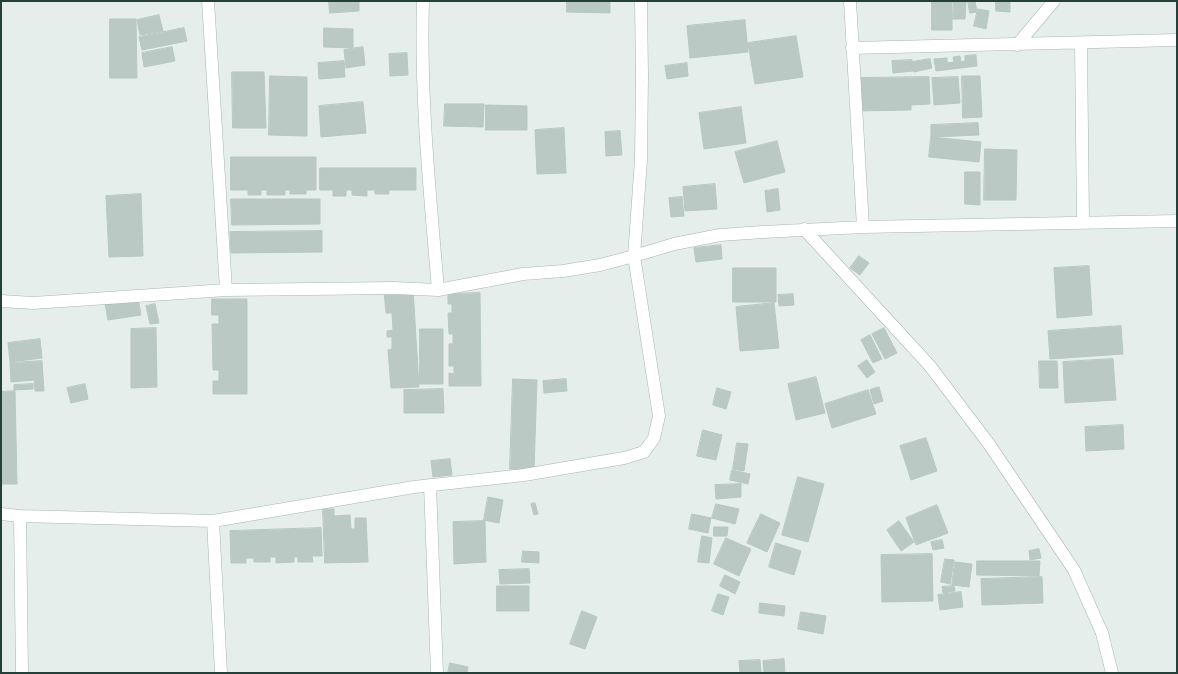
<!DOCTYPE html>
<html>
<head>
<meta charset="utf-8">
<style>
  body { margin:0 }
  #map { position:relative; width:1178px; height:674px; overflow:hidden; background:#e5eeea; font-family:"Fira Sans",sans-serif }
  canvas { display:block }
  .frame { position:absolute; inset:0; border:2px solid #244038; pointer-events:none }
</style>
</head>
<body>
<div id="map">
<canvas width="1178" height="674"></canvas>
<div class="frame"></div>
</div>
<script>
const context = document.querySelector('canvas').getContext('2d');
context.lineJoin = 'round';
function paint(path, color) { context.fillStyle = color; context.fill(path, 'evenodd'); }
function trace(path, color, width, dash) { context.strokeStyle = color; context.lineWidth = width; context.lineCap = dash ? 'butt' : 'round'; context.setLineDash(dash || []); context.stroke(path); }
const building = new Path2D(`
  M329,1H359V11L330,13Z
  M567,1H610V13L567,12Z
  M932,1H952V30H932Z
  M954,1H966L965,19H953Z
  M968,1H975L977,12L970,13Z
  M996,1H1010V12L996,11Z
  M978,9L989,11L986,29L974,26Z
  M159,15L163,31L140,35L137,20Z
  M110,19H136L137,78H110Z
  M745,20L748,52L690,58L687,26Z
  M184,28L187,41L142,50L139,37Z
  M324,28L353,29V48L324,47Z
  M796,36L803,77L755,84L748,43Z
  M172,47L175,61L144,67L142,53Z
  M363,47L365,65L346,68L344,50Z
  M407,53L408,75L390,76L389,54Z
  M976,55L977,66L936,71L934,59L947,58V63L954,62L953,57L960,56L961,62L965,61V56Z
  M930,59L932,68L914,72L912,62Z
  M912,60L913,71L893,73L892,61Z
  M344,61L345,77L319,79L318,63Z
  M687,63L688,76L667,79L665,66Z
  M232,72H264L266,128H233Z
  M270,76L307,77V136L269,135Z
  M962,76H980L982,117L963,118Z
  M929,77L930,104L911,105V110L857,111V78Z
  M958,77L960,103L934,105L932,78Z
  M363,102L366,133L321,137L319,106Z
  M445,104H484L483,127L444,126Z
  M486,105L527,106V130H486Z
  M741,107L746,143L704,149L699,113Z
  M978,123L979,135L931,137V125Z
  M564,128L566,173L537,174L535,130Z
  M620,131L622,155L606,156L605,132Z
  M931,137L981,142L979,162L929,157Z
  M777,141L785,172L744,183L735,152Z
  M985,149L1017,150L1016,200H984Z
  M231,157H316V190H306V194H290V190H285V195H267V190H261V195H248V190H231Z
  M320,168H416V190H389V194H375V190H367V196L352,195V190H346V196H333V190H320Z
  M965,172H980V205L965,204Z
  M715,184L717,209L685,211L683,187Z
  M778,189L780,210L767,212L765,191Z
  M141,194L143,256L109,257L106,196Z
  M682,197L684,216L671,217L669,198Z
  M231,199H320V224L232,225Z
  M322,231V252L231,253L230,232Z
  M721,245L722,259L696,262L694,248Z
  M859,256L869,263L860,275L850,268Z
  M1089,266L1092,315L1057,318L1054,268Z
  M733,268H776V302H733Z
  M413,289L419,387L391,388L388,350L392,349V337H387V331L393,330L392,313H386L384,291Z
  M480,293L481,386H449V373L454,374V366H449V344H453V334H449L448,313H452V304H448V294Z
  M793,294L794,305L779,306L778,295Z
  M138,298L141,315L108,320L105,303Z
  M212,299H247V394H213V381H219V370H213L212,324H219V315H212Z
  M774,303L779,348L740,351L736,307Z
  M155,304L159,323L150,324L146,306Z
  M1121,326L1123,354L1050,359L1048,331Z
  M156,328L157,387L131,388V329Z
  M884,328L897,353L885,359L872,334Z
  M420,329H443V384H420Z
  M870,335L882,359L873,363L861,340Z
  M40,339L42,358L10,362L8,343Z
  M1113,359L1116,400L1065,403L1063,362Z
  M867,360L875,372L867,378L858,366Z
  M42,361L44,391H35L34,380L11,382L10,363Z
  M1039,361H1057L1058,388H1040Z
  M816,377L825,413L796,420L788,384Z
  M513,379L537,380L534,470L510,469Z
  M566,379L567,391L544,393L543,381Z
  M33,384V389L14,390V385Z
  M85,384L88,399L71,403L67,388Z
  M879,387L883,401L874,404L870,390Z
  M717,388L731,392L726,409L713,405Z
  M443,389L444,413H404V390Z
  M868,390L876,414L832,428L825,404Z
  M15,391L17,484H1V392Z
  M1123,425L1124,449L1086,451L1085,427Z
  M703,430L722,435L716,460L697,456Z
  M926,438L937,471L911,480L900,446Z
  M737,443L748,444L744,471L733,469Z
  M450,459L452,475L433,477L431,461Z
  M732,470L750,474L748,484L730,480Z
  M798,477L824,484L808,542L782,535Z
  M741,484V497L716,499L715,485Z
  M488,497L503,500L499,523L484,520Z
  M535,503L538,514L534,515L531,504Z
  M716,504L739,509L735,524L712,518Z
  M937,505L948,533L916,545L906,518Z
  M323,509H334V516L350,515L351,529H355V518H366L368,562L325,563Z
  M692,514L711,518L708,533L689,529Z
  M761,514L780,523L767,552L747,543Z
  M485,521L486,562L454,564L453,522Z
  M899,521L914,542L901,551L887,530Z
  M714,527H728L727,536H714Z
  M321,528L322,556H312L313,562H298V557H294V562L276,563V557H270V562H254V558H246V563H231L230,531Z
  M702,536L712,538L709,563L698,562Z
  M726,538L751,549L739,576L714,564Z
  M942,540L944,548L933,550L931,542Z
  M776,543L801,551L794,575L769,567Z
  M1039,549L1041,558L1030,560L1029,551Z
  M523,551L539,552V563L522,562Z
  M932,554L933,601L882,602L881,555Z
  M945,559L954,560L950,584L941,582Z
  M977,561H1040L1039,576L977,575Z
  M955,562L972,564L969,587L952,585Z
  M529,569L530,583L500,584L499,570Z
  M725,575L740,582L735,594L720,586Z
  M1042,577L1043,603L982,605L981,579Z
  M497,586H529V611H497Z
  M954,586L955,591L943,593L942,587Z
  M961,592L963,607L940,610L938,595Z
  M718,594L729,597L723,615L712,611Z
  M760,603L785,606L784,616L759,613Z
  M582,611L597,617L585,649L570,644Z
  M801,612L826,616L823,634L798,629Z
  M784,659L785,673H764L763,661Z
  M760,660L761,673H740L739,661Z
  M450,663L468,667L467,673H448Z`);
const street = new Path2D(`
  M208,1L226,290
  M423,1C420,97 430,194 438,290
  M850,1L863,227
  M1081,43L1083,223
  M1017,45L1054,1
  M852,48L1177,40
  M804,229L930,366L989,444L1074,570L1102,633L1112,673
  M1,301L33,303L226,290L394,288L438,290L523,274L563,271L600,265L634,256L674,244L720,235L763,232L863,227L1177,221
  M430,485L437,673
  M1,514L20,516L213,521L414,487L524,475L624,458L644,452L654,438L659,416L634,256L641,160L642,76L641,1
  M20,516L22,673
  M213,521L221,673`);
paint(building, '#bac9c3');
trace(building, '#b7c8c1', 1);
trace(street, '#a7b6b1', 13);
trace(street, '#fff', 12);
</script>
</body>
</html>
